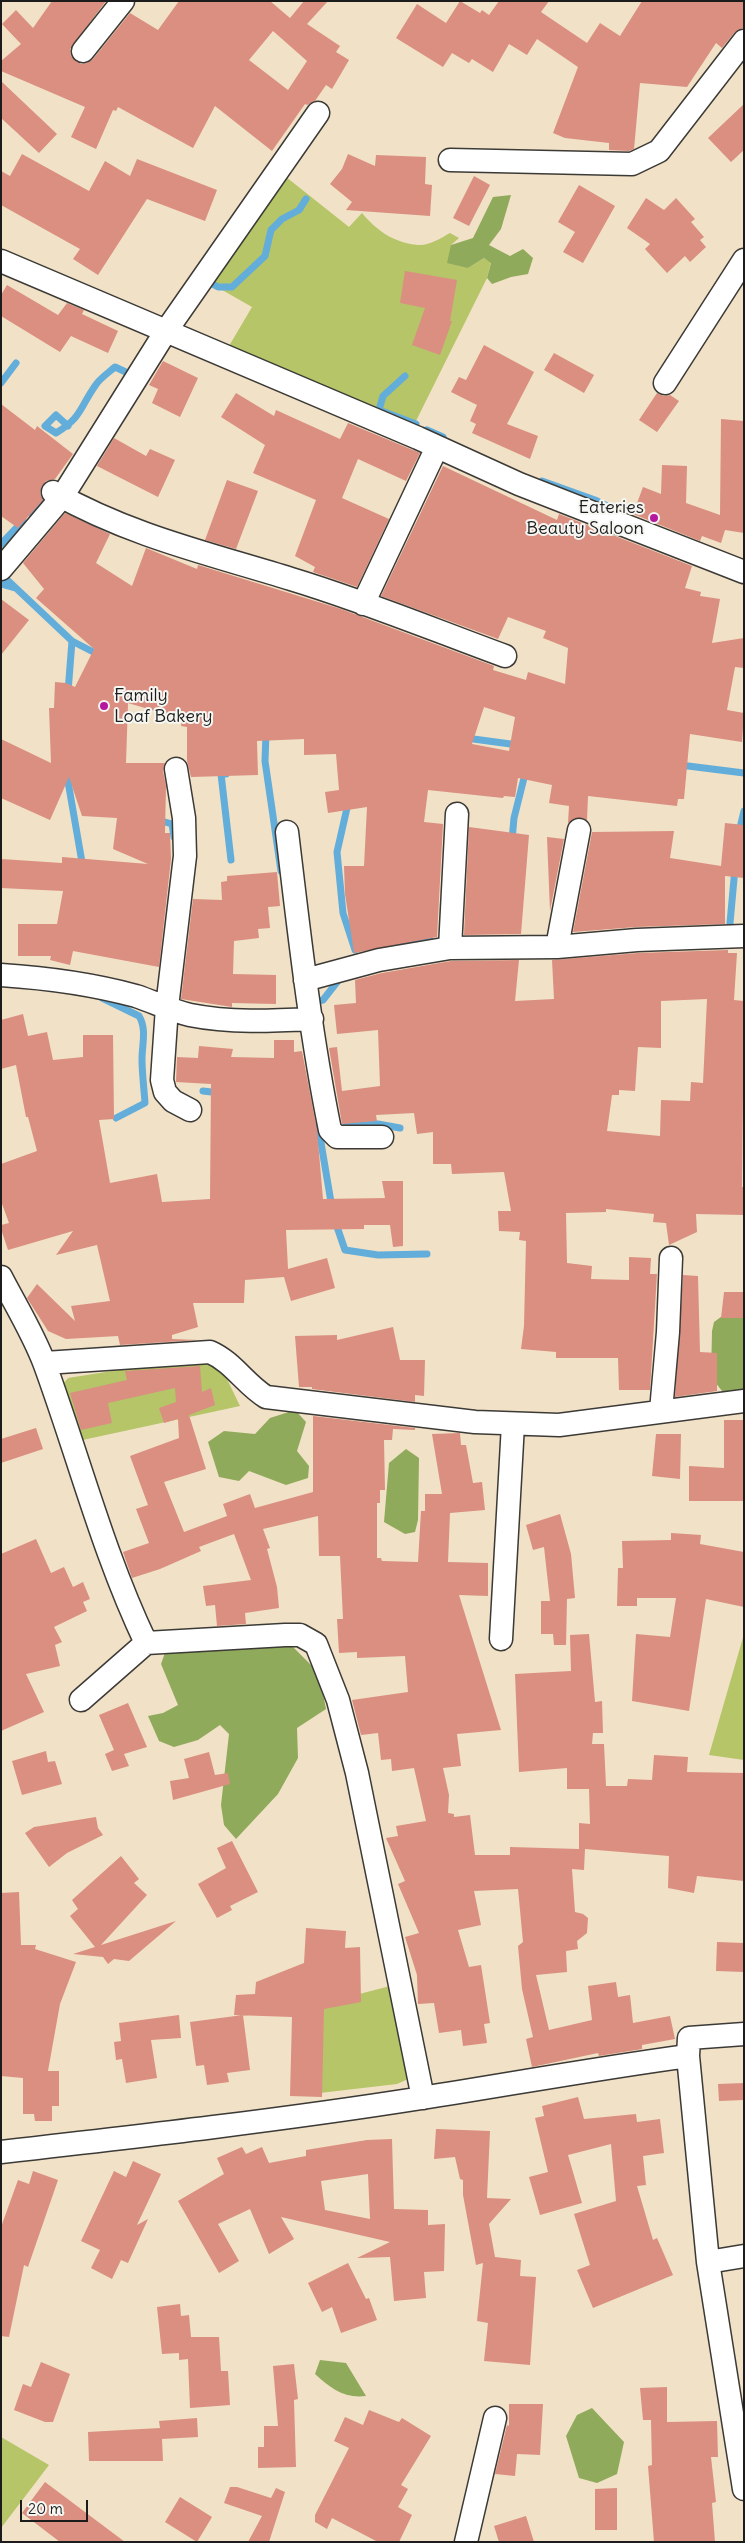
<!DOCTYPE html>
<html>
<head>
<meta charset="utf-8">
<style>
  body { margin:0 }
  #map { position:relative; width:745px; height:2543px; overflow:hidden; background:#f1e1c6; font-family:Delius,sans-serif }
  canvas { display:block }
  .frame { position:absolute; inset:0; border:2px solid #1c1c1c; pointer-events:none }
  .scale { position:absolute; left:20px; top:2500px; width:68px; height:22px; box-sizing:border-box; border:2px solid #1c1c1c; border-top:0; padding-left:6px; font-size:15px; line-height:18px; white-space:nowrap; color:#1c1c1c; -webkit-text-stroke:4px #f6f6f2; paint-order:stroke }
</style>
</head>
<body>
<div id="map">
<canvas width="745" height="2543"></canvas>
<div class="frame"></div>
<div class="scale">20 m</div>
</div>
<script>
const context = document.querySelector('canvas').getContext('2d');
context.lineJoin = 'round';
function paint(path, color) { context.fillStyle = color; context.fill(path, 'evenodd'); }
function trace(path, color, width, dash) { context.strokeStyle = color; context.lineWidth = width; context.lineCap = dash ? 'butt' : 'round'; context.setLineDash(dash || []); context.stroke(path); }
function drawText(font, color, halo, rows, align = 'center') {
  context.font = font + ' Delius,sans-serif'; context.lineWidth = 4; context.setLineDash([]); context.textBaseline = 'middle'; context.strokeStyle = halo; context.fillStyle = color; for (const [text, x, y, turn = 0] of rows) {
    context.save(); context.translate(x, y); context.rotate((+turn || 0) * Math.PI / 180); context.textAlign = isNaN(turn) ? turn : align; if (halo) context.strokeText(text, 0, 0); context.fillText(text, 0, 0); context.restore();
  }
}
const green = new Path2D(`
  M281,173L349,227L362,213C376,230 394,243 418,245C429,246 441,238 450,233L459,238L451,245L468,268L484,258L491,262L487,278L412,429L229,346L252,307L203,279Z
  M201,1357L225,1375L240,1406L78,1441L63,1384L68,1378Z
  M744,1634V1760L709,1755Z
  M394,1985L413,2066L408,2079L397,2084L294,2096V2011Z
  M1,2437L49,2465L1,2528Z`);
const forest = new Path2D(`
  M511,195L501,229L489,245L510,256L523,249L533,258L528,274L511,277L492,284L487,278L491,263L484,258L468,268L447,263L451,245L473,238L493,197Z
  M744,1311V1390L726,1396L711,1377L712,1331L714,1322L725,1314Z
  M295,1410L306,1422L297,1451L309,1466L308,1478L286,1485L249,1471L239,1481L219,1477L208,1442L224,1431L255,1434L270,1418Z
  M406,1449L419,1458L418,1520L415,1532L405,1534L384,1522L389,1463Z
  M264,1646L293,1647L319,1673L326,1709L297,1728L298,1758L278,1794L236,1839L224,1825L221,1805L229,1734L220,1725L198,1740L174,1747L159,1741L148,1716L163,1713L178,1705L161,1664L167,1647Z
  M320,2360L346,2363L366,2396C345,2399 330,2388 315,2374Z
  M592,2408L624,2442L617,2474L597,2483L579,2478L566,2436L577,2415Z`);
const stream = new Path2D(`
  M205,280L218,287H232L265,256L271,230L282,219L299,210L306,199
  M405,376L383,396L379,410L416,424
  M1,383L16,363
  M68,426L56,415L45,426L56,433C82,417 79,409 95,386C99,379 108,373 115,367L130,374
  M427,430L443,437
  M542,481L595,500L615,510
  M31,513L51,492
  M1,544L23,521
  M1,574L72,641L101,656
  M1,584L15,588
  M68,692L72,641
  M266,733L265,761L281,871
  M466,738L518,745
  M680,765L744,773
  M66,770L83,868
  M226,774H221L231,860
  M345,801L347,808L337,852L343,913L355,950
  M158,820L172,824L174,837
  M739,832L744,811
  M512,840L514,818L526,770
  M729,934L735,868
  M397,948L408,943L430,940
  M102,998L139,1016C147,1029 142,1045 142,1059C142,1073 144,1088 145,1103L116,1118
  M310,1003L323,1000L341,977
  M203,1091L220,1093
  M318,1125L332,1208
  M346,1126L378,1124L400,1128
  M335,1221L345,1250L378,1255L427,1254`);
const building = new Path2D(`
  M52,1H106L70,49L71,56L81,64L87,63L93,59L130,13L158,30L179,1H270L290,18L304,1H328L307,24L340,46L336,52L349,60L332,89L326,85L315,101L307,105L305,104L272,151L215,106L193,148L118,107L116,111L113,110L96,149L71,137L85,107L1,71V61L21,44L2,24L16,10L33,28ZM273,31L307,61L288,90L249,60Z
  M460,1L480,13L482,10L489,15L499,1H549L541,12L587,43L600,23L620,36L642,1H744V27L734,33L722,48L716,43L687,87L640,83L634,149L629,151L609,150V143L565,138L553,133L578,67L537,39L527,55L509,44L493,72L472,59L469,63L452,53L443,67L396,38L417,4L446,23Z
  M1,81L57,134L39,153L1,118Z
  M744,104V150L731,162L708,138Z
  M22,154L89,191L105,161L130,176L137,159L217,190L205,221L147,199L98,275L73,259L80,249L1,205V171L10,176Z
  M348,154L375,166L376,155L426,157L425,184L432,185L430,216L346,210L352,202L330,184L342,169Z
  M474,176L490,185L469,226L453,218Z
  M579,185L615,206L583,263L563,252L575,232L558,222Z
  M646,198L664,210L676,198L695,219L691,222L704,237L700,240L706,247L690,262L685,256L667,273L645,249L650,244L627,228Z
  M405,271L457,280L450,321H452L440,355L412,345L425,308L400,303Z
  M7,285L58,315L67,303L84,310L82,314L118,331L108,353L71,336L60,352L1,316V295Z
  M484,345L534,372L507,424L538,436L530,459L472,433L476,424L470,421L477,405L451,392L459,377L466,380Z
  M554,353L594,375L584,393L544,370Z
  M163,361L198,378L180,417L152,403L158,389L149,385Z
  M236,393L274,416L276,410L340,439L348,423L420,453L406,481L358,459L342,498L389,519L357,587L313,572L315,567L295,556L316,500L253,473L265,445L221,417Z
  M657,393L664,396L670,395L679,401L657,432L639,420Z
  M1,404L35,430L37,426L73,454L55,479L46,481L42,486L40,493L43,500L18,528L1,516Z
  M721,419L744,421V533L725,530L721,543L702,536L700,541L633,514L643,487L661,494L662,465L687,466L686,503L720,515Z
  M114,438L146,456L150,449L175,460L158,497L97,466Z
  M443,466L557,520L559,514L692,566L685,588L701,592L700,596L720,599L712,643L744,638V668L735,667L727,710L744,713L742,742L690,734L684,799H678L677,806L588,796L587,820L575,818L568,823L569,806L549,803L552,785L518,778L515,797L504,796L503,798L428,790L424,822L443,824L437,937L354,953L345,894L344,866H364L367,807L328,813L325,792L339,790L336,754L304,755V739L257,741L258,775L191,777L187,761V727L181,726L182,719L128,703L126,763H165L163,771L166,786L165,833H170L171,859L159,967L73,951L70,965L50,960L51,956H18V924H57L63,891L1,888V859L62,863V857L148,864L113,849L117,818L82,816L69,777L50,820L1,798V739L51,763L49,708H54L55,682L66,683L75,687L94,649L36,598L44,589L23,563L65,513L110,534L96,563L132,586L146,548L197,569L198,565L341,609L494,666L493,670L526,680L528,672L565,684L568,648L543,638L546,631L508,617L498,639L381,596ZM484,707L515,717L509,751L472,744Z
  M227,480L258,491L236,549L205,540Z
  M1,599L29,620L1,655Z
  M725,823L744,825V878L725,876V924L636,927L573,932L592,832L674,831L670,858L721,866Z
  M469,827L529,835L521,934L464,935Z
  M547,837L564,839L550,911Z
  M277,872L280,906L268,907L270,928L258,929L259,938L234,941L233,974L276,975V1004L232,1003V1007L181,999L193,899L222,900L221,882L227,881V876Z
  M728,950V953H737L734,1000L744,1001L742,1187H744V1215L696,1214L697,1232L669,1245L666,1223L653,1222L654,1214L606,1209V1212L566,1213L567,1263L592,1266L591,1279L629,1280V1257L651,1258L650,1274H657L650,1390H619L618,1358H556V1352L521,1349L524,1326L526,1241L519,1240L520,1232L499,1231L498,1211H511L504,1172L452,1174L451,1164H433V1132L417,1134L414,1113L376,1115L377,1121L342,1124L329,1048L337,1047L342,1091L380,1086L378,1030L337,1034L334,1005L356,1003L355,980L382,973L451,961L519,960L515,1001L554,999L552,960L638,953ZM707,999L703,1083L691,1082L690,1101L661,1100L660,1136L607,1131L612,1095H619V1090L635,1091L638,1047L661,1048V1001Z
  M23,1014L28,1036L47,1032L53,1060L83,1057V1035H113L114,1119L99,1120L110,1183L157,1174L162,1202L210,1199L211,1084L176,1082L177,1057L198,1058L199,1046L233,1049L231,1057L274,1058V1040H294V1052L302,1051L317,1130L323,1199L385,1198L382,1181H403V1246L393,1247L390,1225H364V1229L286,1230L288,1269L327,1258L335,1288L291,1301L284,1277L245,1280L244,1303H193L198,1327L172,1335V1339L198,1340L120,1345L118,1336L66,1339L48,1331L27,1298L37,1284L75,1321L71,1306L110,1301L97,1245L56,1255L73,1231L8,1250L1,1229V1225L9,1223L1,1201V1164L37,1151L28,1117H26L16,1065L1,1069V1020Z
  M683,1275L698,1276L700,1352L717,1353V1391L675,1397Z
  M724,1292H743V1318H721Z
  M393,1327L400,1360H425L424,1396L415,1395V1402L312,1389V1387H299L295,1336L337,1335V1340Z
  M200,1366L202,1392L211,1388L215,1405L189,1415L206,1469L164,1482L184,1532L227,1516L223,1504L250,1494L255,1508L313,1492V1416L415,1428V1430L393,1429L392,1440H384L385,1490H380V1503H377V1558H381L382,1561L418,1562L421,1511H425V1494H442L432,1434L460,1433L461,1445H466L473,1483L482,1482L485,1510L450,1513L448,1562L488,1563V1596L459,1595L501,1730L457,1734L461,1766L443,1768L449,1795L448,1813L454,1814V1817L470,1815L475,1855H510V1847L579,1849V1823L590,1824L589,1789H567V1768L519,1772L515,1674L571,1671L570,1635L589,1634L595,1702L602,1701L603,1733H593L592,1744H604L606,1786H627L628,1779L652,1780L654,1755L688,1757L687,1772L744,1773V1881L697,1876L694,1893L668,1888L669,1856L585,1849L584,1870L572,1869L575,1912L583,1914L588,1918L587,1933L577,1941L578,1949L566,1951L567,1972L536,1975L549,2030L592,2020L588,1986L616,1982L618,1997L630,1995L633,2023L670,2016L675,2039L642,2045V2049L599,2056L598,2053L532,2067L526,2039L533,2037L522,1989L518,1946L523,1942L518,1889L474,1891L481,1925L458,1930L469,1967L481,1965L490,2023L484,2024L487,2043L463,2046L461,2030L439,2033L434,2003L418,2004L417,1975L405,1937L419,1933L398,1884L405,1881L386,1838L398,1836L396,1826L426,1821L414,1768L392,1771L391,1759L381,1760L378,1733L361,1735L352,1700L408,1692L405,1656L357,1658V1652L339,1653L337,1619H343L340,1556H319L318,1516L263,1529L270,1548L267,1549L277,1587L279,1608L245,1613L246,1624L217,1626L215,1605L206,1606L203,1586L251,1580L234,1534L199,1547L201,1551L160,1569L132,1578L123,1552L149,1543L136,1509L148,1505L130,1456L179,1438L178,1419L164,1423L159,1408L176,1402L175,1388L108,1403L112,1423L81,1430L70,1393L127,1380L125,1371Z
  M724,1420H744V1501H689V1466L724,1468Z
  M36,1428L43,1449L1,1463V1439Z
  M656,1434H681L680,1479L652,1476Z
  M560,1514L571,1554L575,1598L567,1599L566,1645H554L553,1634H541V1601H550L544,1547L533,1550L526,1525Z
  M671,1533L701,1535L700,1544L744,1552V1607L706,1599L689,1711L632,1701L636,1634L670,1637L676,1598H637V1606H617L618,1568H623L622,1541L671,1540Z
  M36,1539L51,1573L64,1567L73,1587L83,1582L90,1599L83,1602L87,1611L54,1627L62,1642L55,1645L60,1666L26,1674L44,1712L1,1731V1554Z
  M128,1703L147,1747L124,1754L129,1766L112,1771L105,1754L114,1750L99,1715Z
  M46,1751L48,1762L55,1761L62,1784L22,1795L12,1761Z
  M209,1752L215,1775L228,1773L230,1784L173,1800L170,1781L189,1778L184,1759Z
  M96,1817L98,1828L103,1835L67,1853L49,1867L25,1833L34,1827Z
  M232,1841L258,1892L230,1906L232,1910L217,1918L198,1884L226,1868L217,1848Z
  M121,1856L139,1879L134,1883L147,1895L101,1945L176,1921L129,1961L114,1959L108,1964L103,1957L73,1954L95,1947L70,1916L78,1909L72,1900Z
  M19,1892L21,1945H36L35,1949L76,1962L60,2004L48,2071H59V2106H52V2121H35L34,2114H23V2078L1,2076V1893Z
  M306,1928L346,1931L345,1948L360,1947L361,2002L324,2009L322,2097L290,2096L292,2017L234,2015L236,1995L255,1994L256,1982L304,1963Z
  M717,1942L744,1943V1972L716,1971Z
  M179,2015L181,2038L151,2040L157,2078L126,2083L122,2059L116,2060L114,2042L121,2041L119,2023Z
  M243,2015L250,2070L227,2073L229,2082L207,2085L204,2065L196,2066L190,2022Z
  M744,2083V2100L719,2101L718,2084Z
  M578,2097L584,2119L636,2114L637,2122L660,2119L664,2153L643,2156L646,2185L637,2186L653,2240L657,2238L673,2275L593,2308L577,2270L590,2265L574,2214L616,2201L611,2144L568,2155L582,2203L540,2215L529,2177L548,2172L535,2118L544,2116L542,2106Z
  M436,2129L490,2131L487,2198L511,2199L489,2224L495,2257L521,2260L520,2276L536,2277L530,2365L484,2361L488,2323L477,2321L483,2263L476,2265L463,2195V2180L460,2179L455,2157L434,2159Z
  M392,2139L394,2209L428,2210V2225L445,2224L444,2271L424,2272L426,2298L394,2301L390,2257L357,2258L390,2242L281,2217L294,2239L269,2254L250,2209L218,2224L239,2261L219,2273L178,2201L224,2174L217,2158L242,2147L246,2154L262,2147L269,2163L306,2156V2150L367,2140ZM368,2174L370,2219L325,2210L321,2181Z
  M133,2161L161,2174L137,2225L148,2219L128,2263L121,2260L112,2279L91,2268L100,2250L81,2241L114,2171L126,2177Z
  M33,2171L58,2180L28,2267L24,2265L9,2337L1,2336V2227L18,2180L29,2184Z
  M348,2263L366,2299L369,2298L377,2320L341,2333L332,2307L322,2312L308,2283Z
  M180,2304L181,2316L189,2315L191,2337H219L221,2371H228L230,2405L190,2408L188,2359L179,2360V2353L162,2354L157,2307Z
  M41,2362L70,2374L53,2422H45L14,2410L23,2384L31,2387Z
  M294,2364L298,2399L294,2400L296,2467L258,2468V2447H264V2426H278L273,2366Z
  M667,2387V2422L717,2421L718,2457H711L716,2502L712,2503L715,2542H654L648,2466L652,2465L651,2420H643L640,2388Z
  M509,2404H543L540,2455L517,2454L515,2476L495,2474L507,2425L509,2426Z
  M369,2410L399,2422L402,2418L431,2436L401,2485L408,2489L398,2507L412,2515L399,2542H378L332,2518L327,2529L315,2522V2515L349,2448L334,2441L345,2417L363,2425Z
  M197,2418L198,2437L162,2439L163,2461H89L88,2432L160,2428L159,2421Z
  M45,2482L125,2542H60L22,2513Z
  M230,2487H237L271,2498L276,2488L285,2492L269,2542H248L262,2516L224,2503Z
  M617,2488V2530H595V2489Z
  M180,2497L212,2517L197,2542L165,2522Z
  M526,2516L534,2542H499L494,2526Z`);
const minor = new Path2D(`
  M83,51L123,1
  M450,160L632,164L659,151L744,41
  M1,261L418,438L519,484L744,572
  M665,383L744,260
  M53,492C131,536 207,553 291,579C364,601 434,630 505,656
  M1,569L62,497L166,331L318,113
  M363,604L437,447
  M176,769L184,818L185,856L167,1007L162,1080L165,1092L173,1101L190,1110
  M287,832C299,932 310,1032 330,1130L337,1137H382
  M557,947L579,830
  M450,948L457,814
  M1,975C47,978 92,984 136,996C154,1002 172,1011 190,1015C230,1023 271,1021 312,1019
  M305,980L379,960L450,948L557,947L637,940L744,936
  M1,1277C16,1306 34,1335 45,1365C79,1458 103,1553 146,1643L285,1635H300L316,1644L338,1700L357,1773L423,2098
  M45,1363L210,1352C233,1362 245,1384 266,1397L475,1422L559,1425L744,1401
  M661,1411L668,1332L671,1258
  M501,1639L513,1424
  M81,1700L146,1643
  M744,2034L689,2038L688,2056L708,2262L744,2489
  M1,2152C142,2136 282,2120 422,2098C511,2084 599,2068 688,2056
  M708,2262L744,2256
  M466,2542L495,2418`);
const markers = [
  [654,518,5,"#b5179e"],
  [104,706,5,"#b5179e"]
];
const poiNames = [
  ["Eateries",644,508],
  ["Beauty Saloon",644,529],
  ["Family",114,696,"left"],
  ["Loaf Bakery",114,717,"left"]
];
paint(green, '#b5c568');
paint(forest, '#90aa5c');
trace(stream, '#62adda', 7);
paint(building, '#da8f81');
trace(minor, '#3c3a36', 25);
trace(minor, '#fff', 22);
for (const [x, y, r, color] of markers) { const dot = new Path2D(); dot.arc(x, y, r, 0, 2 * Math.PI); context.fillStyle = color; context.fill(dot); trace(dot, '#f6f6f2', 2); }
drawText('18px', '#1c1c1c', '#f6f6f2', poiNames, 'right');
</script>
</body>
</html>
